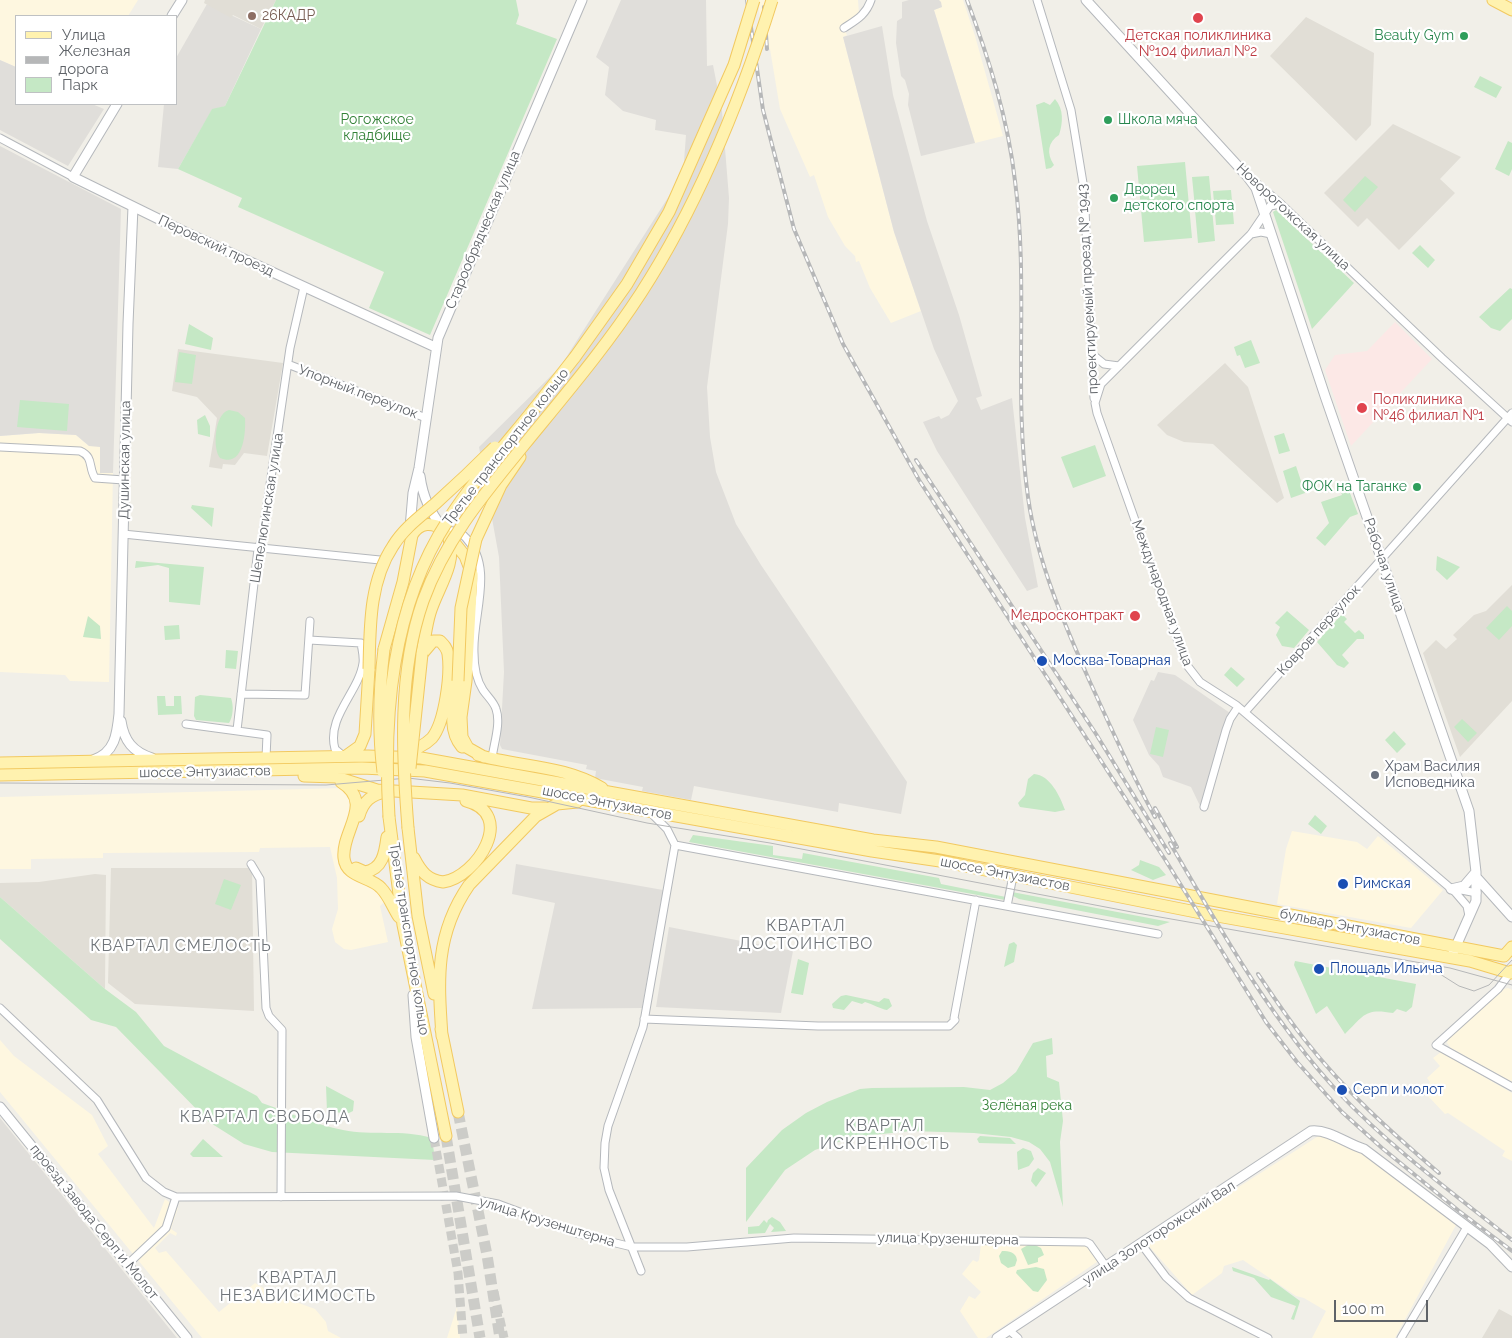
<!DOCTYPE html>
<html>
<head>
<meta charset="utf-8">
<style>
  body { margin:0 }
  #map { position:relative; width:1512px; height:1338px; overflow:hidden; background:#f1efe8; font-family:Raleway,sans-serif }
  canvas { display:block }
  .legend { position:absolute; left:15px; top:15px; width:162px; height:90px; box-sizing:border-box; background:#fff; border:1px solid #bfc1c3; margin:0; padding:6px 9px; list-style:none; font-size:15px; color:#5f6368 }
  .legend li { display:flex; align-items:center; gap:10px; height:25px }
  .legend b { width:25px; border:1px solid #bfc1c3 }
  .scale { position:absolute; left:1334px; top:1300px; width:94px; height:22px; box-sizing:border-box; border:2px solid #5f6368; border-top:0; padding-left:6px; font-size:15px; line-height:18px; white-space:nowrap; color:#5f6368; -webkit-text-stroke:4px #fff; paint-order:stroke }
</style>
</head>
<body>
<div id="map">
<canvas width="1512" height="1338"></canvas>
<ul class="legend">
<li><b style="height:6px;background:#fff2af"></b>Улица</li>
<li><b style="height:6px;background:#b6b7b8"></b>Железная дорога</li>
<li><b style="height:14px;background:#c5e8c5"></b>Парк</li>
</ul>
<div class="scale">100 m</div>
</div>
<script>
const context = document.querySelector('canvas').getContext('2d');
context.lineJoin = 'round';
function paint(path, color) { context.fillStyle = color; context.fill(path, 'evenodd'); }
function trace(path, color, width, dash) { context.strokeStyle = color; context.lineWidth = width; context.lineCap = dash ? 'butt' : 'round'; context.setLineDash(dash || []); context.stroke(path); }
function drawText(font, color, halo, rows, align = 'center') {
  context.font = font + ' Raleway,sans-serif'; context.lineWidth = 4.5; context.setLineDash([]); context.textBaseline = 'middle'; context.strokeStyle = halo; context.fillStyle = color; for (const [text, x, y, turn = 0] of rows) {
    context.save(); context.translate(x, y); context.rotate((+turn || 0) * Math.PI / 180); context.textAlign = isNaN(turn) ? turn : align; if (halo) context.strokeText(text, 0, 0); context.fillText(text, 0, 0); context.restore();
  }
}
const commercial = new Path2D(`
  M0,0H138L128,16H16V67L0,60Z
  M758,0H858L859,14L842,25L847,35L843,37L894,232L921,311L891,323L870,288L859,261L856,262L855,256L845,246L828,217L814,175L810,177L780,109L770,49L763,48Z
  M939,0H963L975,36L1003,136L975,143L934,10L942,7Z
  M39,433L76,435L89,446H100V473H113L109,682L70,681L65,675L0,672V436Z
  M344,788L351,797V811L340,853L386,900L380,906L388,942L351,950L344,949L335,942L332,929L338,909L337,878L330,847L260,848L259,852L103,853V858L31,859V869H0V797Z
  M1292,831L1357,842L1367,849L1378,836L1443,890L1411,928L1277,904L1286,849Z
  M1508,988L1512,990V1082L1451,1048L1447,1043L1448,1039L1455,1033L1504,989Z
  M0,1040L14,1056L92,1115L108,1146L98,1154L154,1228L165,1199L178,1208L171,1229L177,1233L176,1236L170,1233L155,1248L159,1253L166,1251L219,1312L255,1283L271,1293L315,1309L326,1322L328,1331L341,1338H202L0,1092Z
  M1441,1052L1512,1093V1161L1502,1156L1505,1151L1448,1113L1445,1114L1427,1095L1429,1093L1425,1090L1430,1082L1427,1078L1440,1066L1433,1058Z
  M1320,1135L1327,1136L1343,1146L1362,1152L1456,1225L1395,1338H1312L1326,1311L1304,1298L1296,1296L1243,1260L1224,1266L1222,1273L1192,1295L1148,1245Z
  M982,1237L1090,1240L1104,1257L986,1338H978L960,1311L969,1296L975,1299L981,1292L962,1274L973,1260L977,1262L979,1260Z
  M457,1307L460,1338H447Z`);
const industrial = new Path2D(`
  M621,0H706L707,66L713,65L722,111L729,198L728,224L707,387L710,437L716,472L736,524L761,565L907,782L901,814L839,803L838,812L694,786L691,800L642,791L643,787L595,778L596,771L586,769L587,765L502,749L500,745L504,672L499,557L479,447L560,367L683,174L686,135L655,130L656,120L623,111L605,95L609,67L596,57Z
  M909,0H939L941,2L942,7L934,10L975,143L921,156L908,105L909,94L905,80L901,76L896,43L897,21L902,18V2Z
  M207,4L261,29L225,106L212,110L178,169L158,167L164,104H176V58Z
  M882,26L893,95L927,221L959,315L982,396L976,398L981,410L1012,398L1025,518L1038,587L1027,591L937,451L923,422L939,416L941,419L949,415L958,401L934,349L894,232L843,37Z
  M0,60L16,67V104H92L104,109L68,166L0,130Z
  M0,146L121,209L113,473H100V447L89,446L76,435L39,433L0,436Z
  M1158,672L1175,675L1230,713L1201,808L1191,787L1163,777L1159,766L1149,755L1133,720L1151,680L1154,681Z
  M516,864L663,890L642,1008L532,1009L555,903L512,894Z
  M669,927L793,951L781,1013L656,1007Z
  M0,1118L177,1338H0Z`);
const education = new Path2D(`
  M205,0H276L261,29L233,15L231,18L204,3Z
  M1306,17L1374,53L1371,125L1356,141L1270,56Z
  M1393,124L1461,157L1440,179L1455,193L1399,250L1367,218L1358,227L1324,193Z
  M178,349L283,363L267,456L244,453L235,465L223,464L222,469L209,467L217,418L197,397L172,391Z
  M1225,363L1248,387L1284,498L1277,503L1213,444L1184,442L1167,435L1157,425Z
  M1512,585V701L1460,757L1423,653L1436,640L1446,649L1457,639L1453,635L1474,615L1486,611Z
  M111,868H252L254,1011L135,1004L108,983Z
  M95,874L106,875L105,989L0,897V883L39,882Z
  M1499,1309L1512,1316V1338H1482Z`);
const medical = new Path2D(`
  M1395,322L1432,359L1351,446L1325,370L1335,355L1367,351Z`);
const green = new Path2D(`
  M276,0H516L519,15L516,24L557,39L430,335L369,308L384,272L238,207L242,198L178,169L212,109L225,106Z
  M1480,76L1502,87L1496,98L1474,87Z
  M1055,99C1064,109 1063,123 1059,135C1048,142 1046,153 1054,165L1051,168L1046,169L1036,105L1044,102L1050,105Z
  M1508,141L1512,143V169L1509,176L1495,169Z
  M1185,162L1192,238L1144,242L1137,166Z
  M1209,176L1212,207L1195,208L1192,177Z
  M1365,176L1378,187L1355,212L1343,200Z
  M1231,190L1234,224L1216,225L1213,191Z
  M1212,209L1215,241L1198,243L1195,210Z
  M1276,210L1354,283L1312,329L1273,212Z
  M1420,245L1435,260L1428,268L1412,253Z
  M1510,288L1512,289V319L1500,331L1491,328L1479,317Z
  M189,324L213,338L211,350L185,344Z
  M1251,340L1260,363L1245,368L1240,355L1237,356L1234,347Z
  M179,352L196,355L192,384L175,382Z
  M20,400L69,404L67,431L17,427Z
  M229,410L238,412L245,418C246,434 243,468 220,458C212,448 215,413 229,410Z
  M205,415L210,426V437L198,434L197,420Z
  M1284,433L1290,451L1279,454L1274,436Z
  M1095,445L1106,476L1073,488L1061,457Z
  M1296,466L1305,493L1291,498L1283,471Z
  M1348,488L1358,514L1350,517L1325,546L1316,538L1329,523L1321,502L1342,495L1340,490Z
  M192,505L214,508L212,527L191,508Z
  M1437,556L1460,567L1447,580L1436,570Z
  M136,561L204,567L200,605L169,602V568L158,565L135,568Z
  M1507,606L1512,611V626L1499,640L1486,628Z
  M1287,611L1309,630L1294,648L1282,646L1276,635L1280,627L1275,623Z
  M1342,614L1347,619L1344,622L1355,633L1359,630L1364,635V639H1357L1342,655L1349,663L1344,668L1337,665L1317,642Z
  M88,616L100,626L101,639L83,637Z
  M179,625L180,639L165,640L164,626Z
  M226,650L238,651L236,669L225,668Z
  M1231,667L1245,679L1237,687L1224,675Z
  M200,695L231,698C234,706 233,717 229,723L196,720L194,716L195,697Z
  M157,696H165L166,706H174V696H181L182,714L158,715Z
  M1462,719L1477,733L1468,742L1454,727Z
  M1156,727L1169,730L1163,757L1150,754Z
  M1394,731L1406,744L1397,753L1385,740Z
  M1034,774C1050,775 1060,796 1065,810L1055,812L1020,807L1018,803L1025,795L1028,779Z
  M1315,815L1327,826L1321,834L1308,824Z
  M693,835L773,846V855L802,859L803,853L939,878L941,884L1006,897L1005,900L689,842Z
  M1140,860L1159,867L1166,875L1153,880L1131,870L1139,865Z
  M224,879L241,885L231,910L215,904Z
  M1012,892L1170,922L1158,926L1019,899L1011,895Z
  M0,897L105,989L136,1012L164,1046L257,1096L262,1103C288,1112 316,1125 343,1130C372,1136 401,1129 432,1138L435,1160L272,1152L244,1144L209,1122L116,1027L91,1020L0,939Z
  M1014,942L1017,945L1014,962L1004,967L1009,944Z
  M798,959L809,963L803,995L791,993Z
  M1295,961L1416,984L1412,1007L1406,1012L1397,1009L1393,1013C1365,1008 1364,1015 1345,1034L1327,1006L1316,1014L1294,965Z
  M846,995L879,1002L884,998L889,999L892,1006L887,1010C880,1009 873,1004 865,1002L862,1004L852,1001L844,1010L833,1008L832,1004L841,996Z
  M1052,1038L1053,1054L1046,1056L1047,1077L1059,1082L1063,1121L1060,1142L1063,1207L1050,1162L1040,1149L1029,1142L1011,1137L974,1133L911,1131L853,1137L815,1150L785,1170L746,1222V1168L782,1130L806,1113L827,1102L860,1089L872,1088L964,1087L990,1090L1003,1083L1016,1072L1033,1043Z
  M326,1086L354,1101L353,1111L349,1113L327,1112Z
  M980,1136L1010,1138L1016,1144L979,1143L977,1139Z
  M203,1139L223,1157H193L190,1154Z
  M1023,1148L1031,1151L1034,1159L1029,1166L1018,1170L1017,1152Z
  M1038,1168L1046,1173L1036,1187L1031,1181L1033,1173Z
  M772,1217L780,1222L786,1231L771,1232L774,1228L770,1224L765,1233L748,1234V1227L759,1226L764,1220L767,1223L768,1220Z
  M1029,1242L1041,1248L1044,1255L1038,1258V1262L1028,1265L1021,1249L1028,1245Z
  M1002,1251C1009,1251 1016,1252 1017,1260L1015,1266L1008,1268L1001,1263L999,1256Z
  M1036,1267L1044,1269L1047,1280L1038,1292L1033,1291L1016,1273L1017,1270Z
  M1232,1267L1269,1280L1270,1279L1300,1301L1294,1320L1291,1319L1296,1306L1271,1297L1254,1278L1233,1271Z`);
const tertiaryTunnel = new Path2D(`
  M434,1138L458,1273L463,1338
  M494,1292L504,1338`);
const primaryTunnel = new Path2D(`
  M458,1112L487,1255L500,1338
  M446,1136L480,1338`);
const minor = new Path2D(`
  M1037,0L1071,110L1084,189L1094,398
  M844,28C856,20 866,15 871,0
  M0,138L73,177
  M1253,180L1281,204L1442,358L1512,422
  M1281,204L1270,206L1251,234L1101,384L1095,403L1097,413L1186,664L1200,682L1236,705L1455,892L1467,906L1469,916
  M1251,234L1261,232L1271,234
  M1092,354L1104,364L1119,366
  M290,365L426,418
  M0,447L80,451C94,457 88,467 95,478L124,480
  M445,532C453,529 461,532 466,538C495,568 472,616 474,653C474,665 476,679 483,690C487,696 494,702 496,709C501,723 494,743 492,758
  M123,534L380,560
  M309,640L361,643C362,650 364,657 363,663C359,692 326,717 335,749L342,755
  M241,694L305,695L310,621
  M1245,712L1512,413
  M186,724L267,735L266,758
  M237,730L258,549L262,539L290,348L304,287
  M1204,807L1226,730L1230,719L1238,707
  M675,845L1158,934
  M251,864L260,879L266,1008L269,1016L282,1030L281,1197
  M1456,889L1477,893
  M1007,906L1013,876
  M1510,973L1498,989L1436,1045L1512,1087
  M0,1008L97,1100L146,1178L164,1192L176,1197L456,1196L498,1204L579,1234L632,1247H687L794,1238L1086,1242L1090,1244L1107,1268
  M954,1018L976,900
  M644,1019L818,1026H949L955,1020
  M1142,1245L1166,1277L1189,1298L1268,1338
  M128,1264L166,1228L176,1197
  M641,1271L609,1190L604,1168L605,1143L608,1126L643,1027L675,845L667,829L651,813
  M1009,1330L1018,1338
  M1401,1338L1467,1227`);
const tertiary = new Path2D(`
  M1086,0L1247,176L1256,188L1325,396L1469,811L1476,872V901L1453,953
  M172,16L182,0
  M117,104L73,177L181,230L435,347
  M420,476C423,498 430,511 443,529
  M410,528L413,493L419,468L438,338L582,0
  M121,721C124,741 133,752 152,758
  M93,760C115,753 117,734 119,714L128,324L133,207
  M1477,878L1512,917
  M1451,889L1464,886L1476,872
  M413,995L416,1037L434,1138
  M0,1107L187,1338
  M997,1338L1311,1131C1329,1129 1347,1144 1364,1149L1490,1244L1512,1267`);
const primary = new Path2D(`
  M1493,0L1512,10
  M534,409L575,357
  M449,536L465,556L472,574L466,681L461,717L462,737L468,748L484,757
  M476,539L501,485L520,457
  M384,649L403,582L412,535C420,522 432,522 444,530
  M422,652C425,639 426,626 430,613C437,589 457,564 449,539
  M458,681C455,704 446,728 462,747
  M404,752C414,750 425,745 432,738C445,722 451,674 448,654C447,648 444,645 440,641H433L422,654
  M478,755C519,767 564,765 602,788
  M346,756L360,746L365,734L369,669
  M0,763L368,756L421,758L873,840L936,847L1504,956L1512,947
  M0,775L362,768L425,771L872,851L940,861L1206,914L1470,961L1510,973L1512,971
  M304,776L336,777L377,790L462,795L531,808H546
  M341,782C375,803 341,831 344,858C346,878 370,876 381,888C389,896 393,908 399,917
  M359,816C363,802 371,794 386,792
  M389,817L403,925L446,1136
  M408,828L418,916L434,994
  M414,858C421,872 428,880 443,882C477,877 517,814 466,801
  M356,868L365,872C383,869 385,852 387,837
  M441,1029L458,1112
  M442,1036C438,979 435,934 469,885L536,816L557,804L577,802`);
const tram = new Path2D(`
  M0,783L326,785L408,778L450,783L528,797L647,823L770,843L1137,913L1450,968L1512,985
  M1432,969L1459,986L1474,991L1489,985L1512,960`);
const rail = new Path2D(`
  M747,0L763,110L794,229L843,344L919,480L1166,861L1266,1022L1297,1062L1342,1112L1382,1148L1459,1211L1512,1251
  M967,0C989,59 1008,119 1015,181C1029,286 1013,392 1028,497C1037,562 1064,623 1090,682C1111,728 1131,773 1155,817
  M764,7L767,49
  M916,460L1096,734L1169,853
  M1155,808L1177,847
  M1170,843C1220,929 1271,1020 1339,1093C1391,1148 1453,1193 1512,1240
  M1258,974C1273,996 1288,1019 1305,1040C1343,1089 1391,1132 1439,1173`);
const primaryBridge = new Path2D(`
  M575,357L627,284L669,212L734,65L754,0
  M369,669C370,628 369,582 393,546C404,528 421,516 436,503C456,485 476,466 495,447
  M458,681L461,608L476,539
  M410,768L422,654
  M383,772C378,731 379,690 384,649
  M389,817C383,716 391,608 448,520C473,481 505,445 534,409
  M408,828C402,752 398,673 423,601C445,540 484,494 524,445C564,396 606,347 641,293C699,203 740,102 772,0`);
const markers = [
  [252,16,5,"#8d6e63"],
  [1198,18,6,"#e0444e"],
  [1464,36,5,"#2e9e5b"],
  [1108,120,5,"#2e9e5b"],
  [1114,198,5,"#2e9e5b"],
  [1362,408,6,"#e0444e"],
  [1417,487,5,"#2e9e5b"],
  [1135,616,6,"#e0444e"],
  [1042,661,6,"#1a4fb4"],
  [1375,775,5,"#6b7280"],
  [1343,884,6,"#1a4fb4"],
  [1319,969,6,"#1a4fb4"],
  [1342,1090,6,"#1a4fb4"]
];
const educationNames = [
  ["26КАДР",262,16]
];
const healthNames = [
  ["Детская поликлиника",1198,36],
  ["№104 филиал №2",1198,52],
  ["Поликлиника",1373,400,"left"],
  ["№46 филиал №1",1373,416,"left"],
  ["Медросконтракт",1124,616,"right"]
];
const leisureNames = [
  ["Beauty Gym",1454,36],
  ["Школа мяча",1118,120,"left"],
  ["Дворец",1124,190,"left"],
  ["детского спорта",1124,206,"left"],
  ["ФОК на Таганке",1407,487]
];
const parkNames = [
  ["Рогожское",377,120],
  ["кладбище",377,136],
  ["Зелёная река",1027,1106]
];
const streetNames = [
  ["Новорогожская улица",1293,217,43],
  ["Старообрядческая улица",483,230,-67],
  ["Перовский проезд",216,246,25],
  ["проектируемый проезд № 1943",1088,289,-93],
  ["Упорный переулок",358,392,21],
  ["Третье транспортное кольцо",506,447,-52],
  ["Душинская улица",125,460,-89],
  ["Шепелюгинская улица",267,508,-81],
  ["Рабочая улица",1384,565,71],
  ["Международная улица",1162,593,70],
  ["Ковров переулок",1319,630,-48],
  ["шоссе Энтузиастов",205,772,-1],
  ["шоссе Энтузиастов",607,803,11],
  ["шоссе Энтузиастов",1005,874,11],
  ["бульвар Энтузиастов",1350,927,11],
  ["Третье транспортное кольцо",409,939,81],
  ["проезд Завода Серп и Молот",94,1222,51],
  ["улица Крузенштерна",547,1222,17],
  ["улица Золоторожский Вал",1159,1233,-33],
  ["улица Крузенштерна",948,1239,1]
];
const transitNames = [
  ["Москва-Товарная",1053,661],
  ["Римская",1354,884],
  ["Площадь Ильича",1330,969],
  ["Серп и молот",1353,1090]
];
const worshipNames = [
  ["Храм Василия",1385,767],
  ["Исповедника",1385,783]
];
const quarterNames = [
  ["КВАРТАЛ",806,926],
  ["ДОСТОИНСТВО",806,944],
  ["КВАРТАЛ СМЕЛОСТЬ",181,946],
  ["КВАРТАЛ СВОБОДА",265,1117],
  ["КВАРТАЛ",885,1126],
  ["ИСКРЕННОСТЬ",885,1144],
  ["КВАРТАЛ",298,1278],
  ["НЕЗАВИСИМОСТЬ",298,1296]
];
paint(commercial, '#fef7e0');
paint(industrial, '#e0deda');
paint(education, '#e1ded6');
paint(medical, '#fce8e6');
paint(green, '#c5e8c5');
trace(tertiaryTunnel, '#ccccc8', 9, [9, 4.5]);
trace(primaryTunnel, '#ccccc8', 11, [11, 5.5]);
trace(minor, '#b5b8bc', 9);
trace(tertiary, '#b5b8bc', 11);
trace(primary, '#f2c960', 13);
trace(minor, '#fff', 7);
trace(tertiary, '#fff', 9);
trace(primary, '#fff2af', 11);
trace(tram, '#b6b7b8', 1);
trace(rail, '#b6b7b8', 4);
trace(rail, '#fff', 2, [5.5]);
trace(primaryBridge, '#f2c960', 13, []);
trace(primaryBridge, '#fff2af', 11);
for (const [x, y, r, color] of markers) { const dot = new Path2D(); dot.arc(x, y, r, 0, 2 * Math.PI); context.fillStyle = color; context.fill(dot); trace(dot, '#fff', 2); }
drawText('14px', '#785e54', '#fff', educationNames, 'left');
drawText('14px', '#be3a42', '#fff', healthNames);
drawText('14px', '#27864d', '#fff', leisureNames, 'right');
drawText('14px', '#348238', '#fff', parkNames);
drawText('14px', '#5f6368', '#fff', streetNames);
drawText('14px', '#164399', '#fff', transitNames, 'left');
drawText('14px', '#5b616d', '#fff', worshipNames, 'left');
context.letterSpacing = '1px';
drawText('16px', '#70757a', '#fff', quarterNames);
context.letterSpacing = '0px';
</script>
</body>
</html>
